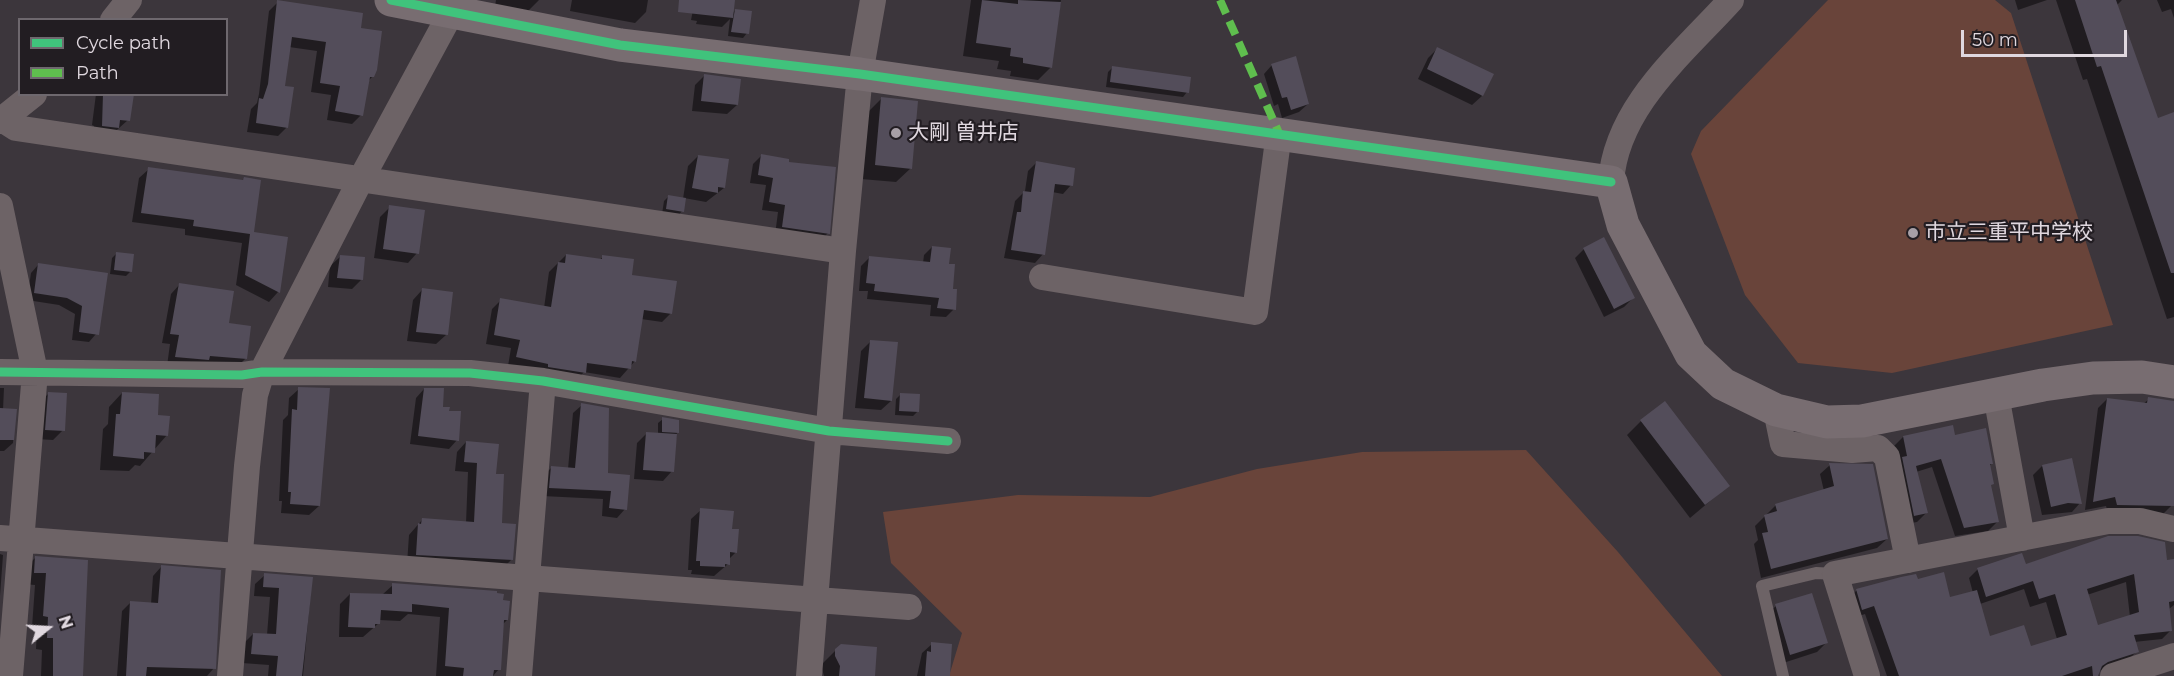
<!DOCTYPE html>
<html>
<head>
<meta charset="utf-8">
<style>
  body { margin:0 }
  #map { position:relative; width:2174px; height:676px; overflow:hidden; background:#3c363c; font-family:Montserrat,sans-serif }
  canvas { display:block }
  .legend { position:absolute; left:18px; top:18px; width:210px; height:78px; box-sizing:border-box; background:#221d22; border:2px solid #6e686e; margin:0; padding:8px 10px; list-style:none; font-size:18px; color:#e0d8df }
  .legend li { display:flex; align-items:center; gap:12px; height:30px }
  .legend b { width:30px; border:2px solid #6e686e }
  .north { position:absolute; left:18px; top:598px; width:60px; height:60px; -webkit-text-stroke:4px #221d22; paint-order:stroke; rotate:72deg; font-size:16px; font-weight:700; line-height:24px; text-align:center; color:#e0d8df }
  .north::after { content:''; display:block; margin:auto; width:21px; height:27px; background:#e0d8df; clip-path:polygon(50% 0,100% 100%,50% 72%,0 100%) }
  .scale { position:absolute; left:1961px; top:30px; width:166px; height:27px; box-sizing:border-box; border:3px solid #e0d8df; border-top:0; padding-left:8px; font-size:18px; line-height:21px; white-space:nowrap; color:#e0d8df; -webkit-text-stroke:4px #221d22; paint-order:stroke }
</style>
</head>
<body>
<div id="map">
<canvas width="2174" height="676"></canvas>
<ul class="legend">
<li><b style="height:8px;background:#40c37c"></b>Cycle path</li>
<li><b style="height:8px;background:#5fbe4e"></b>Path</li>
</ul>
<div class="north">N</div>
<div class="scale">50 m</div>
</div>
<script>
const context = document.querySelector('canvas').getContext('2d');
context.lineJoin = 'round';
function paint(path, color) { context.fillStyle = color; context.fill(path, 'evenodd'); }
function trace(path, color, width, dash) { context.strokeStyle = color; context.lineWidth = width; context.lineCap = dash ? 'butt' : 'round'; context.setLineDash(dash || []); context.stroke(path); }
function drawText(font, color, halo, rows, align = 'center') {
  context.font = font + ' Montserrat,"Noto Sans JP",sans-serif'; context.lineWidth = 4.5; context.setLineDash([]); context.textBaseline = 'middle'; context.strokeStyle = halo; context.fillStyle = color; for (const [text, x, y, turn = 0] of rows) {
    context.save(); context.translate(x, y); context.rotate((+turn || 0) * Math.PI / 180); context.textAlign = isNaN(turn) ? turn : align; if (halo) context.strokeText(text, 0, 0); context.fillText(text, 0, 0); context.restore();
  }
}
const green = new Path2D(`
  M1828,0H1995L2011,13L2113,325L1892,373L1798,363L1745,295L1691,154L1701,131Z
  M1526,450L1618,552L1722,676H949L962,633L891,563L883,512L1018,495L1150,497L1257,469L1362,452Z`);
const shadow = new Path2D(`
  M496,0H539L528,11L495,6Z
  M572,0H648L646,12L635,23L570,11Z
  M695,0H733L732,14L735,10L747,33L743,38L728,36L730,19L722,27L696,24L697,21L691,20Z
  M971,0H1061L1051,67L1038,80L1010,76L1011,71L997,69L999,61L963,56Z
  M2015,0H2047L2018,10Z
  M2056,0H2122L2117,5L2157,120L2174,114V317L2167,319L2087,79L2083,80Z
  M2157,0H2174V18L2171,9L2162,12Z
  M278,2L360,29L373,76L367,82L361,115L352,124L327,120L331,95L311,92L317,51L289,47L283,87L287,127L278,136L247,132L251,109L257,103L259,94L269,11Z
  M1438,48L1482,96L1472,105L1418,79L1428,58Z
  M1272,65L1308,104L1299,112L1282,118L1278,104L1274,106L1264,74Z
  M1113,67L1187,92L1183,97L1106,87L1108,72Z
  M704,76L737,105L727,114L692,111L695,85Z
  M96,94H132L128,120L109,137L93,134L94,126L92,125Z
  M881,99L911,168L896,182L861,179L867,113Z
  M698,156L724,188L706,202L684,198L682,211L678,216L662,214L664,201L668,197L683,199L688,166Z
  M761,156L828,233L820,241L775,235L778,212L762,210L766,185L750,183L753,164Z
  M1036,163L1071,185L1063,194L1052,192L1043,254L1035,263L1004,258L1015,201L1025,191L1028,171Z
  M149,169L241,181L244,179L252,233L286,238L278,292L269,302L236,285L242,243L185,235V229L132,222L139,178Z
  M390,207L417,253L408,263L374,258L380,217Z
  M932,247L951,290L954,309L946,317L930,316L931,305L867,299L868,291H859L861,266L869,258L923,263L924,255Z
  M1584,249L1633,298L1624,307L1604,317L1575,258Z
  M117,253L130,272L126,276L110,274L112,258Z
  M566,255L599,260L603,257L631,276L671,313L662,322L641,319L635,361L620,378L584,372L575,382L508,366L511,348L486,344L492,309L501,300L544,308L549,272Z
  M340,257L361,280L352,289L328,287L330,266Z
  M38,265L107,274L96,334L89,342L72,340L75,314L59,305L27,300L31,273Z
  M180,284L227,325L246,358L236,368L167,366L170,344L162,343L171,294Z
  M422,290L446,335L436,344L407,341L413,300Z
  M871,341L891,401L881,410L855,408L861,351Z
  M0,388H4L3,410H15L13,443L4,451H0Z
  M299,389L319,506L309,515L281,513L282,501H279L283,420L288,415L289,398Z
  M424,389L441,408L457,440L449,449L410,444L416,398Z
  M49,393L63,430L53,440L36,439L39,403Z
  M122,393L156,417L167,435L140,466L135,465L129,471L100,470L103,429L108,424L109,407Z
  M901,394L918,411L913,416L895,415L896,399Z
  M2107,399L2143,404L2149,399L2174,403V494L2172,505L2163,514L2108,513L2106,506L2085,510L2098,408Z
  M582,405L606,474L625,509L617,518L602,516L603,499L542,496L543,476L552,467L568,469L573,413Z
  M663,419L677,432L672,471L663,481L634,479L637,443L647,433L658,434V423Z
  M1641,421L1728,486L1690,518L1627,435Z
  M1954,436L1992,463L1989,466V486L1997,522L1988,531L1955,536L1932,467L1916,472L1926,513L1917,522L1906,524L1894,446L1903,437Z
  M466,442L494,476L500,524L512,559L502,569L407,564L409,535L422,520L466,523L468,472L455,471L457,452Z
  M1830,465L1887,539L1877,548L1761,578L1754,544L1758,540L1755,526L1776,505L1824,491L1820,474Z
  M2042,466L2080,503L2072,512L2042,515L2033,475Z
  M701,510L731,530L736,552L729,559L728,564L714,576L691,574L692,570H688L691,519Z
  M0,554L3,555L0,596Z
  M36,557L87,561L81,676H41L42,650L36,649L37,628L32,627L35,585L23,584L24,569Z
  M2174,561V605L2169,609L2171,630L2162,639L2134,642L2137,651L2128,660L2099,671L2098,676H1887L1865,614L1853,618L1847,600L1856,591L1901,578L1917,581L1949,599L1973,593L1969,578L1978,569ZM2126,582L2130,617L2097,627L2087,595ZM2024,589L2030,607L2046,602L2057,639L2030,648L1989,637L1980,604Z
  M161,567L214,668L207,676H117L122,611L131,602L151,604L153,576Z
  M265,575L312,578L303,676H268L269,665L242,663L243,644L253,634L267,635L270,597L254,596L255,584Z
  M393,585L502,601L507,620L502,625L499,669L493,676H436L440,617L408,614L400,621L379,620V623L363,637H339L340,604L350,594H383Z
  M1776,606L1826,643L1817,652L1780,664L1766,615Z
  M932,644L948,676H917L922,653Z
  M836,650L873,676H824L821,665Z`);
const building = new Path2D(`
  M277,0L363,13L361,28L382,31L377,70L374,77H370L363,116L335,111L340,86L320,83L326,42L292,37L285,86L294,87L288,128L256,123L259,98L263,99L268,84Z
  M679,0H735L733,18L678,12Z
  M982,0L1018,4V0L1061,2L1052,68L1023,63V58L1010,56L1011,48L976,43Z
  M2075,0H2116L2158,118L2174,112V273H2171L2101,66L2097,67Z
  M735,9L752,11L749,34L731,32Z
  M1437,47L1494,74L1483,96L1427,69Z
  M1296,56L1309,104L1291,110L1287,97L1282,98L1271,64Z
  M1112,66L1191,77L1189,93L1110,82Z
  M704,74L741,79L738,105L701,101Z
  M103,94H134L130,121L120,120L119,128L102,126Z
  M881,97L918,101L912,169L875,165Z
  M761,154L789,159V162L836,167L830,234L782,227L785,205L769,202L773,178L758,175Z
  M698,155L729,159L725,188L718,187V193L692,188Z
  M1036,161L1075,168L1073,186L1055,184L1045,255L1011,250L1017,212H1021L1023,191L1031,192Z
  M148,167L243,180L244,177L261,180L254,232L288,237L280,293L245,275L250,234L193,226L194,220L141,213Z
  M668,195L686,198L684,212L666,209Z
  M389,205L425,210L419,254L383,249Z
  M1604,237L1635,298L1614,309L1583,248Z
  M932,246L951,248L949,264H955L953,289H957L956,310L937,308L939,298L874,291L875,284L866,283L869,256L930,262Z
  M116,252L134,254L132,272L114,270Z
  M566,254L602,259V255L634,259L632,275L677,281L672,314L644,310L636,362L632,361L631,369L587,363L586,373L548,367V364L516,357L520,340L494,335L500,298L551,307L558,262L565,263Z
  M340,255L365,257L363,280L337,278Z
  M38,263L108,273L99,335L79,332L82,306L67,298L34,293Z
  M179,283L234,291L229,323L251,326L247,359L210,356L209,360L175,357L179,335L170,334Z
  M422,288L453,292L448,335L416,332Z
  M870,340L898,342L892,401L864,398Z
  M298,387L330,388L320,506L290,504L291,492H288L292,409L297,410Z
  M424,388H444L443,407H450L449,411H461L459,441L418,436Z
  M48,392L67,393L65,431L45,430Z
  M122,392L159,394L158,415L170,416L168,436L156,435L155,453L144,452V459L113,456L116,414H120Z
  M900,393L920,394L919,412L899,411Z
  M2148,397L2174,401V506L2117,505L2115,497L2093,502L2107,398L2147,403Z
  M1665,401L1730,486L1705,505L1640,420Z
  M581,403L609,408L608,473L630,475L627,510L609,508L611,491L549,488L551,466L575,468Z
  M0,408L17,409L14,440H0Z
  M662,417L679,420V433L662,432Z
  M1953,425L1955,435L1986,428L1993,464H1990L1994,484L1991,485L1999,522L1964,528L1941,459L1916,466L1928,513L1914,516L1902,457L1907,456L1903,436Z
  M646,432L677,434L674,472L643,470Z
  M466,441L499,444L496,474H504L502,523L516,524L513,560L416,555L418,523L421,524L422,518L474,522L477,463L464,462Z
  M2072,458L2082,504L2068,503L2051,507L2042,465Z
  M1829,463L1873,464L1888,539L1771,569L1762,533L1768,532L1764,515L1777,511L1775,504L1834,486Z
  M700,508L734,511L732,529H739L737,553L730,552V565L725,564V567L700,566V561H696Z
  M2108,536H2138L2165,542L2167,560L2174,559V601L2169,602L2172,631L2134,635L2139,652L2108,662L2102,666L2098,676H2093L2092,666L2062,676H1899L1874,606L1862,610L1856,589L1901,577L1916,574L1918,579L1944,572L1950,597L1977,590L1990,636L2024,625L2031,646L2067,635L2055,594L2039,599L2033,581L1986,597L1977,568L2022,553L2026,564ZM2134,574L2139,612L2098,625L2087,589Z
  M35,556L88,560L83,676H53V638H47L48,617L43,616L46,573H34Z
  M161,565L221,570L216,669L147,667L146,676H126L130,601L158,603Z
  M264,573L313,577L302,676H276L278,656L251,654L253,633L276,634L279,588L263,587Z
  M392,583L497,591V593L504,594L503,600L510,601L508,620H504L501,670H494L493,676H463L464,668L445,666L449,608L412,604V612L381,610L380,624H375V628L348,627L350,593L392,594Z
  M1812,593L1828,643L1790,655L1775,604Z
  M931,642L952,644L950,676H925L927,651L931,652Z
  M841,644L877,647L875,676H839L840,666L835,656V649Z`);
const lane = new Path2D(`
  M1783,676L1762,586L1816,573L1835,574`);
const street = new Path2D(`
  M113,20L129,0
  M2,119L16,128L843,251
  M0,121L34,94
  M1611,182C1616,107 1683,53 1731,0
  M0,206L35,372L10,676
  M1042,277L1255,312L1279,133
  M0,372L242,375L262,372L470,373L543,381L829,431L948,441
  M1996,395L2022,538
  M1776,410L1783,444L1852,450L1878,448L1887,457L1908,560
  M0,538L909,607
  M230,676L247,466L255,395L262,372L360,181L458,0
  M519,676L543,381
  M809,676L843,251L860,74L873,0
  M1867,676L1835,574L2108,521H2140L2174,529
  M2113,676L2174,656`);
const secondary = new Path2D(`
  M391,0L620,45L860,74L1611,182L1623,225L1691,354L1723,384L1776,410L1827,422L1862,421L2043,385L2093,378L2142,377L2174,382`);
const quiet = new Path2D(`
  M1220,0L1279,133`);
const cycleway = new Path2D(`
  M391,0L620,45L860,74L1611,182
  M0,372L242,375L262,372L470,373L543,381L829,431L948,441`);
const markers = [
  [896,133,6,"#a79fa6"],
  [1913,233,6,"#a79fa6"]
];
const poiNames = [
  ["大剛 曽井店",908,133],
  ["市立三重平中学校",1925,233]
];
paint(green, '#69443a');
paint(shadow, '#0007');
paint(building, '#534d5a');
trace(lane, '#6d6366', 12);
trace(street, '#6d6366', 26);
trace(secondary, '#786d71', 33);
trace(quiet, '#5fbe4e', 8, [15, 8]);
trace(cycleway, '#40c37c', 9);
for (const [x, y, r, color] of markers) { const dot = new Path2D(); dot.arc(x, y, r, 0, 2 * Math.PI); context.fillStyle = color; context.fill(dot); trace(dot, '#221d22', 2); }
drawText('21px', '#e0d8df', '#221d22', poiNames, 'left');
</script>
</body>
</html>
